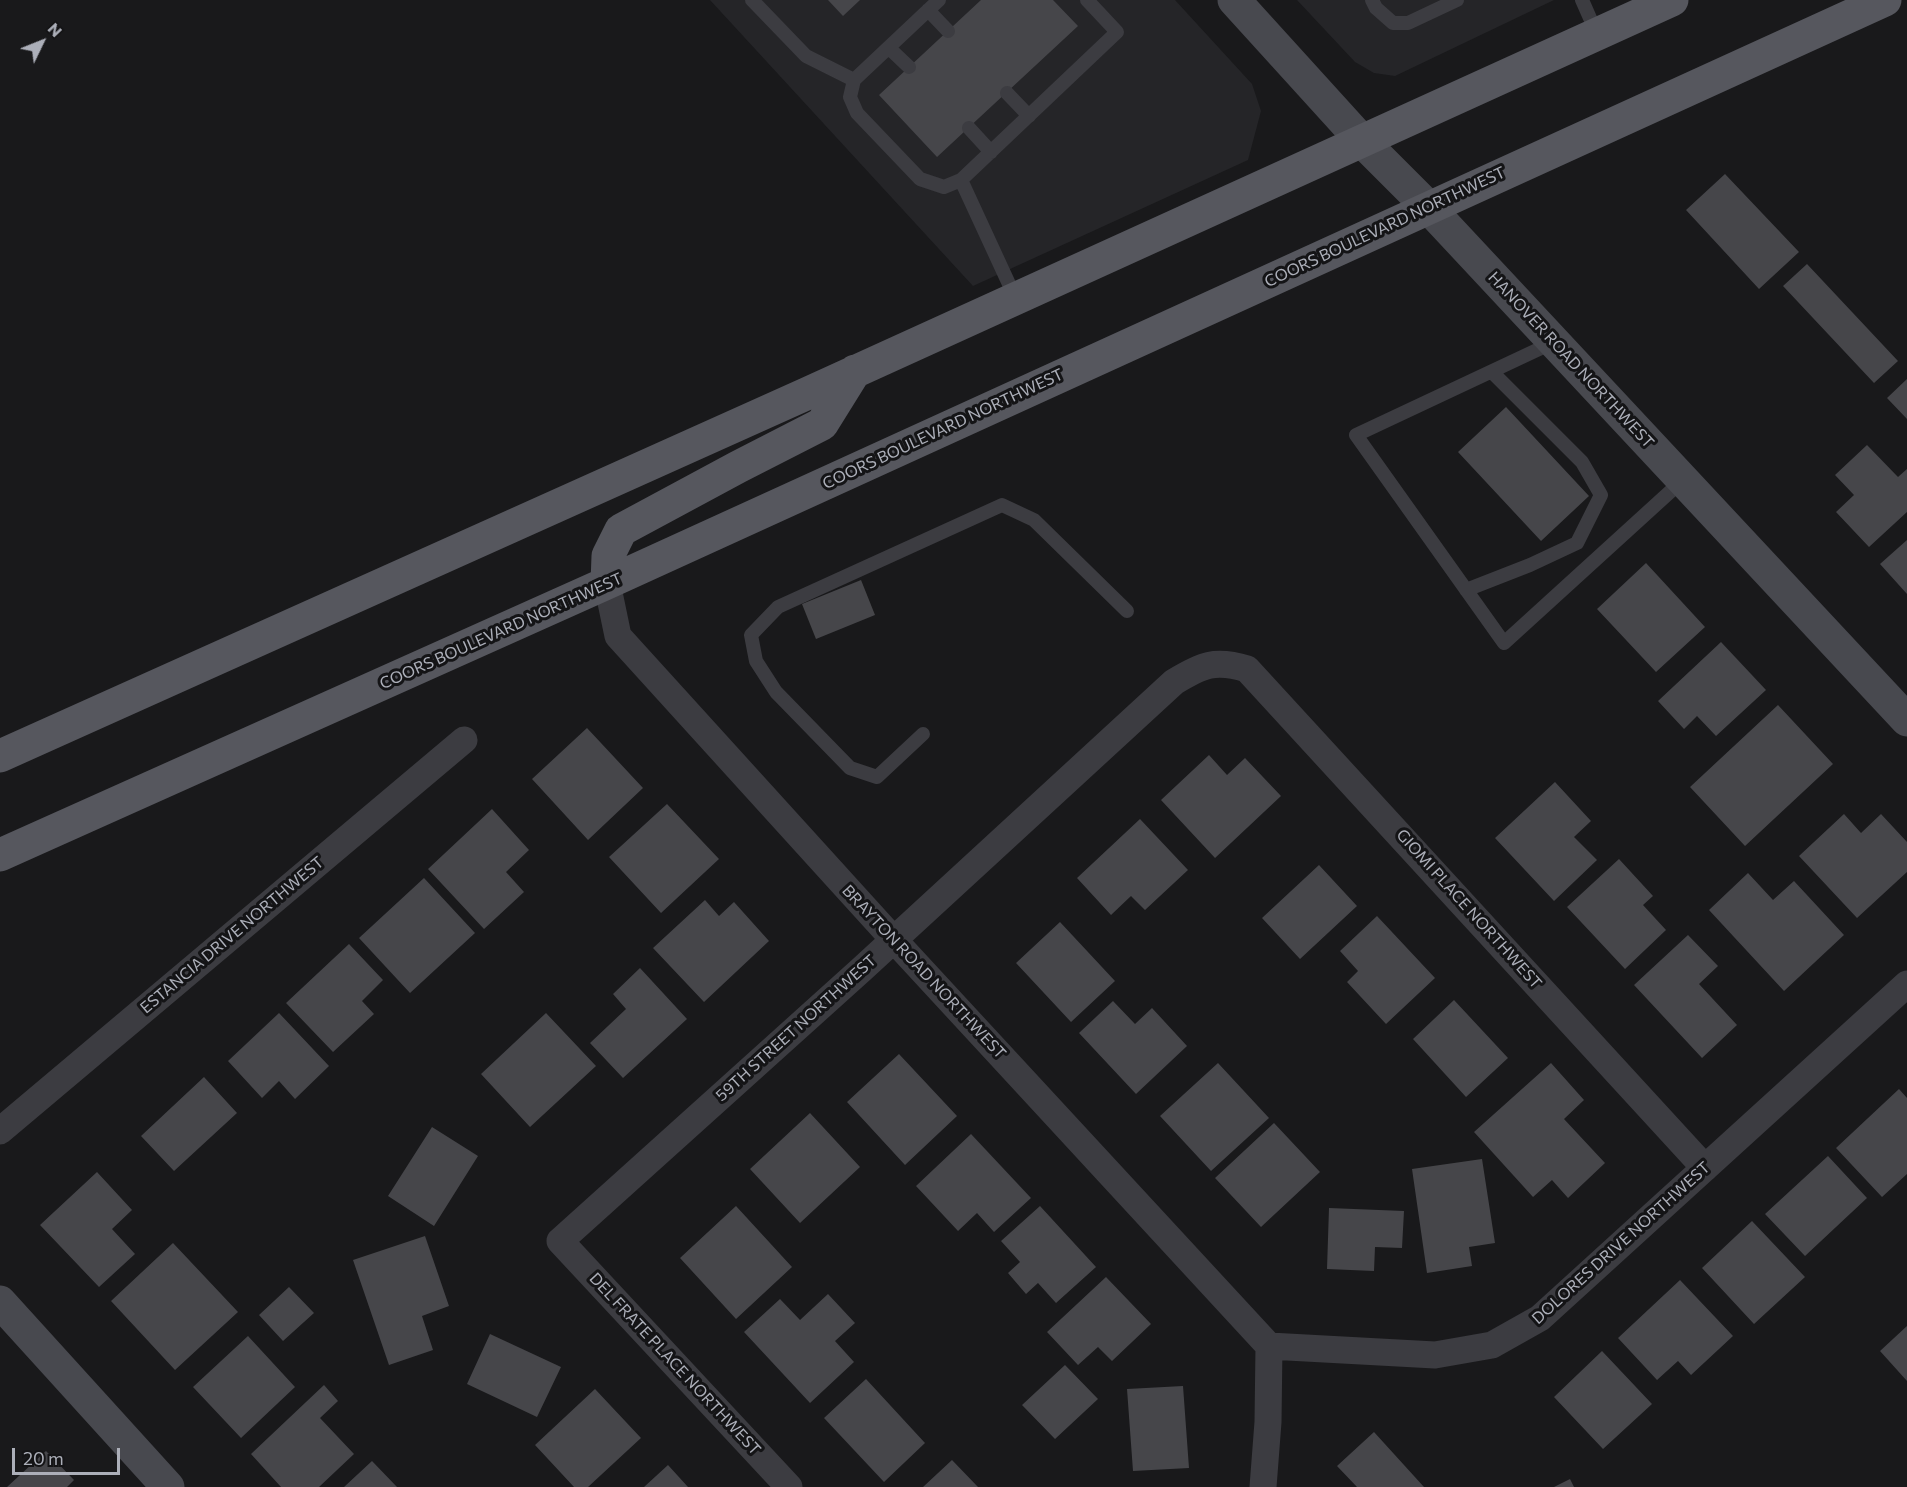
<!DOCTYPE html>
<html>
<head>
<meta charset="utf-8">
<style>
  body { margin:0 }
  #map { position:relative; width:1907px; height:1487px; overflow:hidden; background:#19191b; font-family:Commissioner,sans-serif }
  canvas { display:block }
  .north { position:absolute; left:12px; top:12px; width:60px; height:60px; -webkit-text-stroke:4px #141416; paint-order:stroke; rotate:47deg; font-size:16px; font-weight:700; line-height:24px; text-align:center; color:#acafb9 }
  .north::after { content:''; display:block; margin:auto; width:21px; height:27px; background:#acafb9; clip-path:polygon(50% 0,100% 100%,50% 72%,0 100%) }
  .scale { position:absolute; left:12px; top:1448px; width:108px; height:27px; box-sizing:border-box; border:3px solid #acafb9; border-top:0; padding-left:8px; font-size:18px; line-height:21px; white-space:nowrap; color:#acafb9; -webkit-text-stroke:4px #141416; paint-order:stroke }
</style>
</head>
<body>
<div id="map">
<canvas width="1907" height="1487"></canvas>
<div class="north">N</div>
<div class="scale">20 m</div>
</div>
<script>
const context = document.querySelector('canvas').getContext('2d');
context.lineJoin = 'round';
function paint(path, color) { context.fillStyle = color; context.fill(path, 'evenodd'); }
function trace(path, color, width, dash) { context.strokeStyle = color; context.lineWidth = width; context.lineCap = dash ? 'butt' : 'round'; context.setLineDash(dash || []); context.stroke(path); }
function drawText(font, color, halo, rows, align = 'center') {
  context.font = font + ' Commissioner,sans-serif'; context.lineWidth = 6; context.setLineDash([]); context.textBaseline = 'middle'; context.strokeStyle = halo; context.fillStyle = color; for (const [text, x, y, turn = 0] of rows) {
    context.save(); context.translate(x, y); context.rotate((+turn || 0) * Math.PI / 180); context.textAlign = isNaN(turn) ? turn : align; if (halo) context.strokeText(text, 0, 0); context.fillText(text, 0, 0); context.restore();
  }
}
const built = new Path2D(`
  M710,0H1175L1252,84L1261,111L1248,160L973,286Z
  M1297,0H1554L1395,76L1374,73L1355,62Z`);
const building = new Path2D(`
  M828,0H860L843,16Z
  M981,0H1053L1078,26L937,157L879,95Z
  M1725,174L1799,252L1759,289L1686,210Z
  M1807,264L1898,361L1874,383L1783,286Z
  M1907,379V419L1887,398Z
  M1506,407L1589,496L1541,541L1458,452Z
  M1867,445L1898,477L1907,469V512L1869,547L1836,512L1854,495L1835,475Z
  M1907,540V594L1880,564Z
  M1646,563L1705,627L1656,672L1597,609Z
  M861,580L875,615L816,639L802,604Z
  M1721,642L1766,690L1716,736L1697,716L1684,729L1658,701Z
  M1778,705L1833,764L1745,846L1690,787Z
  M587,728L643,788L588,840L532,779Z
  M1209,755L1227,775L1245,758L1281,796L1215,858L1161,800Z
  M1555,782L1591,821L1574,837L1597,860L1554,901L1495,838Z
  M667,804L719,859L661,913L609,857Z
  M492,809L529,850L506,872L524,892L484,929L428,869Z
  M1844,814L1861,833L1881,814L1907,842V872L1857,918L1799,856Z
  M1140,819L1188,870L1145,910L1131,896L1111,915L1077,878Z
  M1619,859L1653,896L1643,905L1666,930L1625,969L1567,907Z
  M1319,865L1357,906L1300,959L1262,918Z
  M1748,873L1773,900L1794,881L1844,935L1784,991L1709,910Z
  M424,878L475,933L410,993L359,938Z
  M705,900L719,916L734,902L769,941L704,1002L653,948Z
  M1377,916L1435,978L1386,1024L1347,982L1358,971L1340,951Z
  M1060,922L1115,981L1071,1022L1016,963Z
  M1688,935L1718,966L1699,984L1737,1025L1702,1058L1634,985Z
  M349,944L383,980L362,1001L374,1014L333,1052L286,1003Z
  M640,968L687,1019L623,1078L590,1043L626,1009L613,994Z
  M1454,1000L1508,1058L1466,1097L1413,1039Z
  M1113,1001L1135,1024L1152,1008L1187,1046L1136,1094L1079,1033Z
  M279,1013L329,1066L295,1099L279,1081L262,1098L228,1061Z
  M546,1013L596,1066L530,1127L481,1074Z
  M899,1054L957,1116L905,1165L847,1102Z
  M1218,1063L1269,1118L1211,1171L1160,1116Z
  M1551,1063L1584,1100L1564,1119L1605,1163L1568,1198L1552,1180L1533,1197L1474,1132Z
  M204,1077L237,1113L174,1171L141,1136Z
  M1899,1089L1907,1098V1174L1882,1197L1836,1148Z
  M810,1113L860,1167L800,1223L750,1169Z
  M1274,1123L1320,1172L1261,1227L1215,1178Z
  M432,1127L478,1156L434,1226L388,1196Z
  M971,1134L1031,1198L994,1232L977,1213L958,1231L916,1186Z
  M1828,1156L1867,1198L1805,1256L1765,1214Z
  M1482,1159L1495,1243L1469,1247L1472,1266L1427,1273L1412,1169Z
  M97,1172L132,1210L112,1229L135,1254L99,1287L40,1225Z
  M736,1206L792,1267L736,1319L680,1258Z
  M1040,1206L1096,1267L1056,1303L1038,1283L1026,1294L1008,1273L1020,1262L1001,1241Z
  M1329,1208L1404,1211L1402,1248L1375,1247L1374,1271L1327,1269Z
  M1752,1221L1805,1277L1754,1324L1702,1268Z
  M425,1236L449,1306L422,1316L433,1350L389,1365L353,1260Z
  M173,1243L238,1312L175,1370L111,1301Z
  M1106,1277L1151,1324L1112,1361L1098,1347L1078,1365L1047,1332Z
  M1680,1280L1733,1336L1691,1375L1678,1361L1657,1380L1618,1338Z
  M289,1287L314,1313L283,1341L259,1315Z
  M828,1294L855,1323L835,1341L854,1362L810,1403L744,1332L780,1299L800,1320Z
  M1907,1326V1381L1880,1351Z
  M490,1334L561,1367L537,1417L467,1384Z
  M248,1336L295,1387L241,1438L193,1387Z
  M1602,1351L1652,1404L1603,1449L1554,1397Z
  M1065,1365L1098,1399L1055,1439L1022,1405Z
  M866,1379L925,1443L884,1482L824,1418Z
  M324,1385L338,1401L320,1418L354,1454L319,1487H281L251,1454Z
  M1183,1386L1189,1468L1133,1471L1127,1389Z
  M595,1389L641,1438L588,1487H574L535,1445Z
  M1374,1432L1424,1487H1357L1337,1466Z
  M46,1451L74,1480L67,1487H7Z
  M952,1460L978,1487H923Z
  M372,1461L397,1487H344Z
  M668,1465L688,1487H644Z
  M1570,1479L1574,1487H1554Z`);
const lane = new Path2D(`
  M752,0L806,56L854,80
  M939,0L854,80L850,97L857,113L920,179L944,187L961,180
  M1372,0L1376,8L1393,23H1408L1457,0
  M1582,0L1597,34
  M928,10L948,31
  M889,48L909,67
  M1007,93L1029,116
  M969,128L991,152
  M1015,297L961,180L1117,32L1087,0
  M1554,342L1356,435L1504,643L1683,480
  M1466,590L1530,565L1577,543L1601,495L1582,462L1492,372
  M923,734L877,777L850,768L776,692L756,661L751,635L778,607L1002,505L1034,520L1127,611`);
const street = new Path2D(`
  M607,583L618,636L894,940L1269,1346
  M0,1131L464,740
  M1269,1346L1435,1355L1492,1345L1540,1318L1907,984
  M789,1487L560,1241L862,969L1174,682C1202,665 1215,659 1247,669L1705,1168
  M1263,1487L1268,1422L1269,1346`);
const secondary = new Path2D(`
  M1234,0L1363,142L1428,207L1907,720
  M0,1302L168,1487`);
const primary = new Path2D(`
  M607,583L608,556L621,530L738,467L822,424L855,371
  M0,756L806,394L1672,0
  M0,855L607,583L1885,0`);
const streetNames = [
  ["COORS BOULEVARD NORTHWEST",1385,227,-25],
  ["HANOVER ROAD NORTHWEST",1571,360,47],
  ["COORS BOULEVARD NORTHWEST",943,429,-25],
  ["COORS BOULEVARD NORTHWEST",501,631,-24],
  ["GIOMI PLACE NORTHWEST",1469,909,48],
  ["ESTANCIA DRIVE NORTHWEST",232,935,-40],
  ["BRAYTON ROAD NORTHWEST",924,972,47],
  ["59TH STREET NORTHWEST",796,1028,-42],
  ["DOLORES DRIVE NORTHWEST",1621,1243,-42],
  ["DEL FRATE PLACE NORTHWEST",675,1364,47]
];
paint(built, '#252528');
paint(building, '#46464a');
trace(lane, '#3c3c41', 14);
trace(street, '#3c3c41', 27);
trace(secondary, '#48494f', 33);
trace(primary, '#56575e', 33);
drawText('16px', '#acafb9', '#141416', streetNames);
</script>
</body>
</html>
